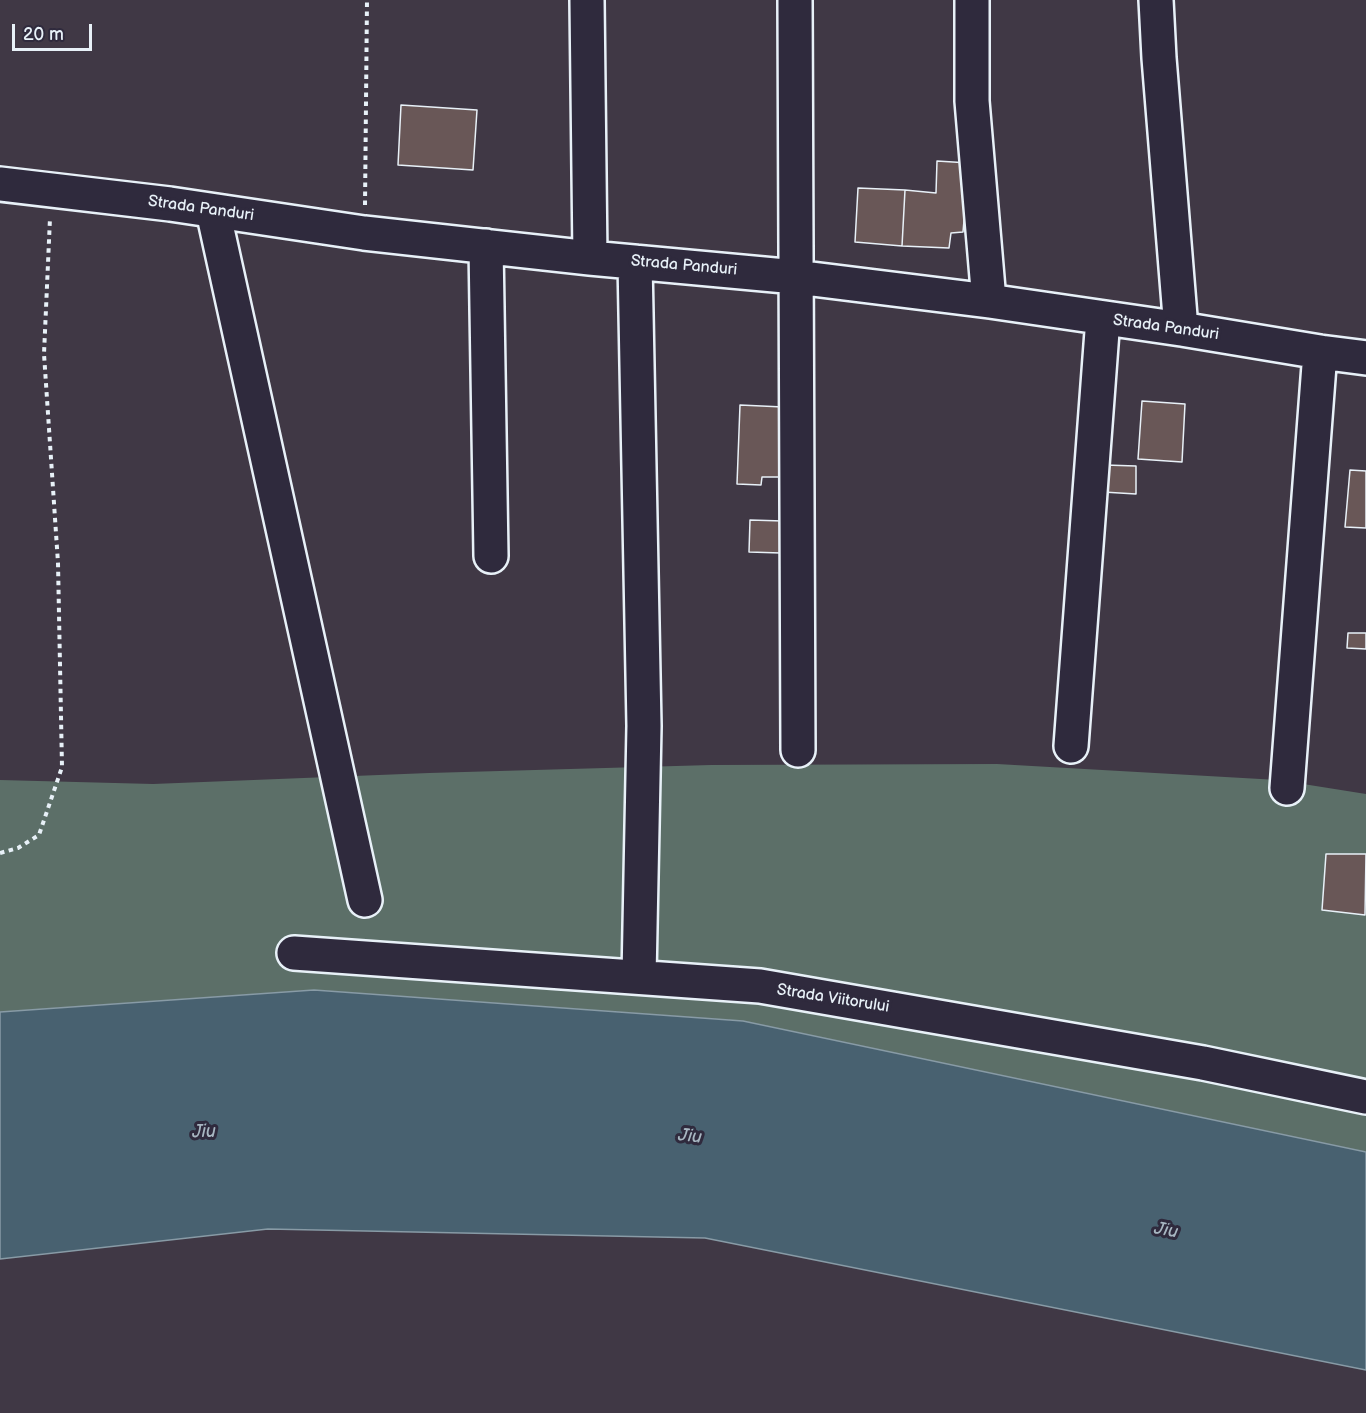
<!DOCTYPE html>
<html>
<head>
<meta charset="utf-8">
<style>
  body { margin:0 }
  #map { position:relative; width:1366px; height:1413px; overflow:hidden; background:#403845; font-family:"Balsamiq Sans",sans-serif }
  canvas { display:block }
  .scale { position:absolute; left:12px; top:24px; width:80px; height:27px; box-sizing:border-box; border:3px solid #e8f1f8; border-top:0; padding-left:8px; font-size:18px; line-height:21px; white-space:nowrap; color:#e8f1f8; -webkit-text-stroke:4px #2f2a3d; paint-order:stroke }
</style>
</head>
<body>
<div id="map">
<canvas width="1366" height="1413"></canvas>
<div class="scale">20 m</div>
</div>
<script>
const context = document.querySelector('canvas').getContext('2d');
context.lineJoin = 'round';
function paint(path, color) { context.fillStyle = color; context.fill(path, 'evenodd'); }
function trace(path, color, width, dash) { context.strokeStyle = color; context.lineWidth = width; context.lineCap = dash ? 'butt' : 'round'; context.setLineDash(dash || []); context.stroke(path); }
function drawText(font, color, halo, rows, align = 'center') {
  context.font = font + ' "Balsamiq Sans",sans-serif'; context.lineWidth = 6; context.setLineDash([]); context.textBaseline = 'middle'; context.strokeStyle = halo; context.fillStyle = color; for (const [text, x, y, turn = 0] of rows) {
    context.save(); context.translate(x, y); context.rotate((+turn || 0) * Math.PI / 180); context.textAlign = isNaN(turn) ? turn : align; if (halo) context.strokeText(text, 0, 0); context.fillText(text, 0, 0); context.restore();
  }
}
const green = new Path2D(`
  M997,764L1278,780L1366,794V1152L743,1021L314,990L0,1012V780L153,784L429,773L711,765Z`);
const water = new Path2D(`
  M314,990L743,1021L1366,1152V1370L705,1238L268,1229L0,1259V1012Z`);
const building = new Path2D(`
  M401,105L477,110L473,170L398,165Z
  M937,161L969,163L963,232L951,233L949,248L902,246L905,190L936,193Z
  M858,188L905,190L902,246L855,242Z
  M1142,401L1185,404L1182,462L1138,459Z
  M740,405L783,407L779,477H762L761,485L737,484Z
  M1105,465L1136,466V494L1103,492Z
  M1350,470L1366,471V528L1345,527Z
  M750,520L783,521L781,553L749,552Z
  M1348,633H1366V649L1347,648Z
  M1326,854H1366L1365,915L1322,910Z`);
const path = new Path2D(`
  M365,205L367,0
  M0,853L18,848L39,835L62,767L58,563L44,354L50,218`);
const minor = new Path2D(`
  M587,0L590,258
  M795,0L798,750
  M972,0V101L989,301
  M1156,0L1159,58L1181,329
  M0,184L170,204L364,233L590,258L796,277L989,301L1181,329L1320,352L1366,358
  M213,211L365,900
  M486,246L491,556
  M635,262L644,726L639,977
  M1071,746L1103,318
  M1287,788L1320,352
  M294,953L760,986L1203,1063L1366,1097`);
const streetNames = [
  ["Strada Panduri",201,209,8],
  ["Strada Panduri",684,266,5],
  ["Strada Panduri",1166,328,8],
  ["Strada Viitorului",833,999,9]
];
const waterNames = [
  ["Jiu",204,1132],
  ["Jiu",690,1137,6],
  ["Jiu",1166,1231,11]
];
paint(green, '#5c6f68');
paint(water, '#486170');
trace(water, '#889ba6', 1.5);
paint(building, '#695757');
trace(building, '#e8f1f8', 1.5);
trace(minor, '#e8f1f8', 38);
trace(path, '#e8f1f8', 4, [4.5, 4.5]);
trace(minor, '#2f2a3d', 33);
drawText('16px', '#e8f1f8', '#2f2a3d', streetNames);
drawText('italic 18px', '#a8b7c2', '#2f2a3d', waterNames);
</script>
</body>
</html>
